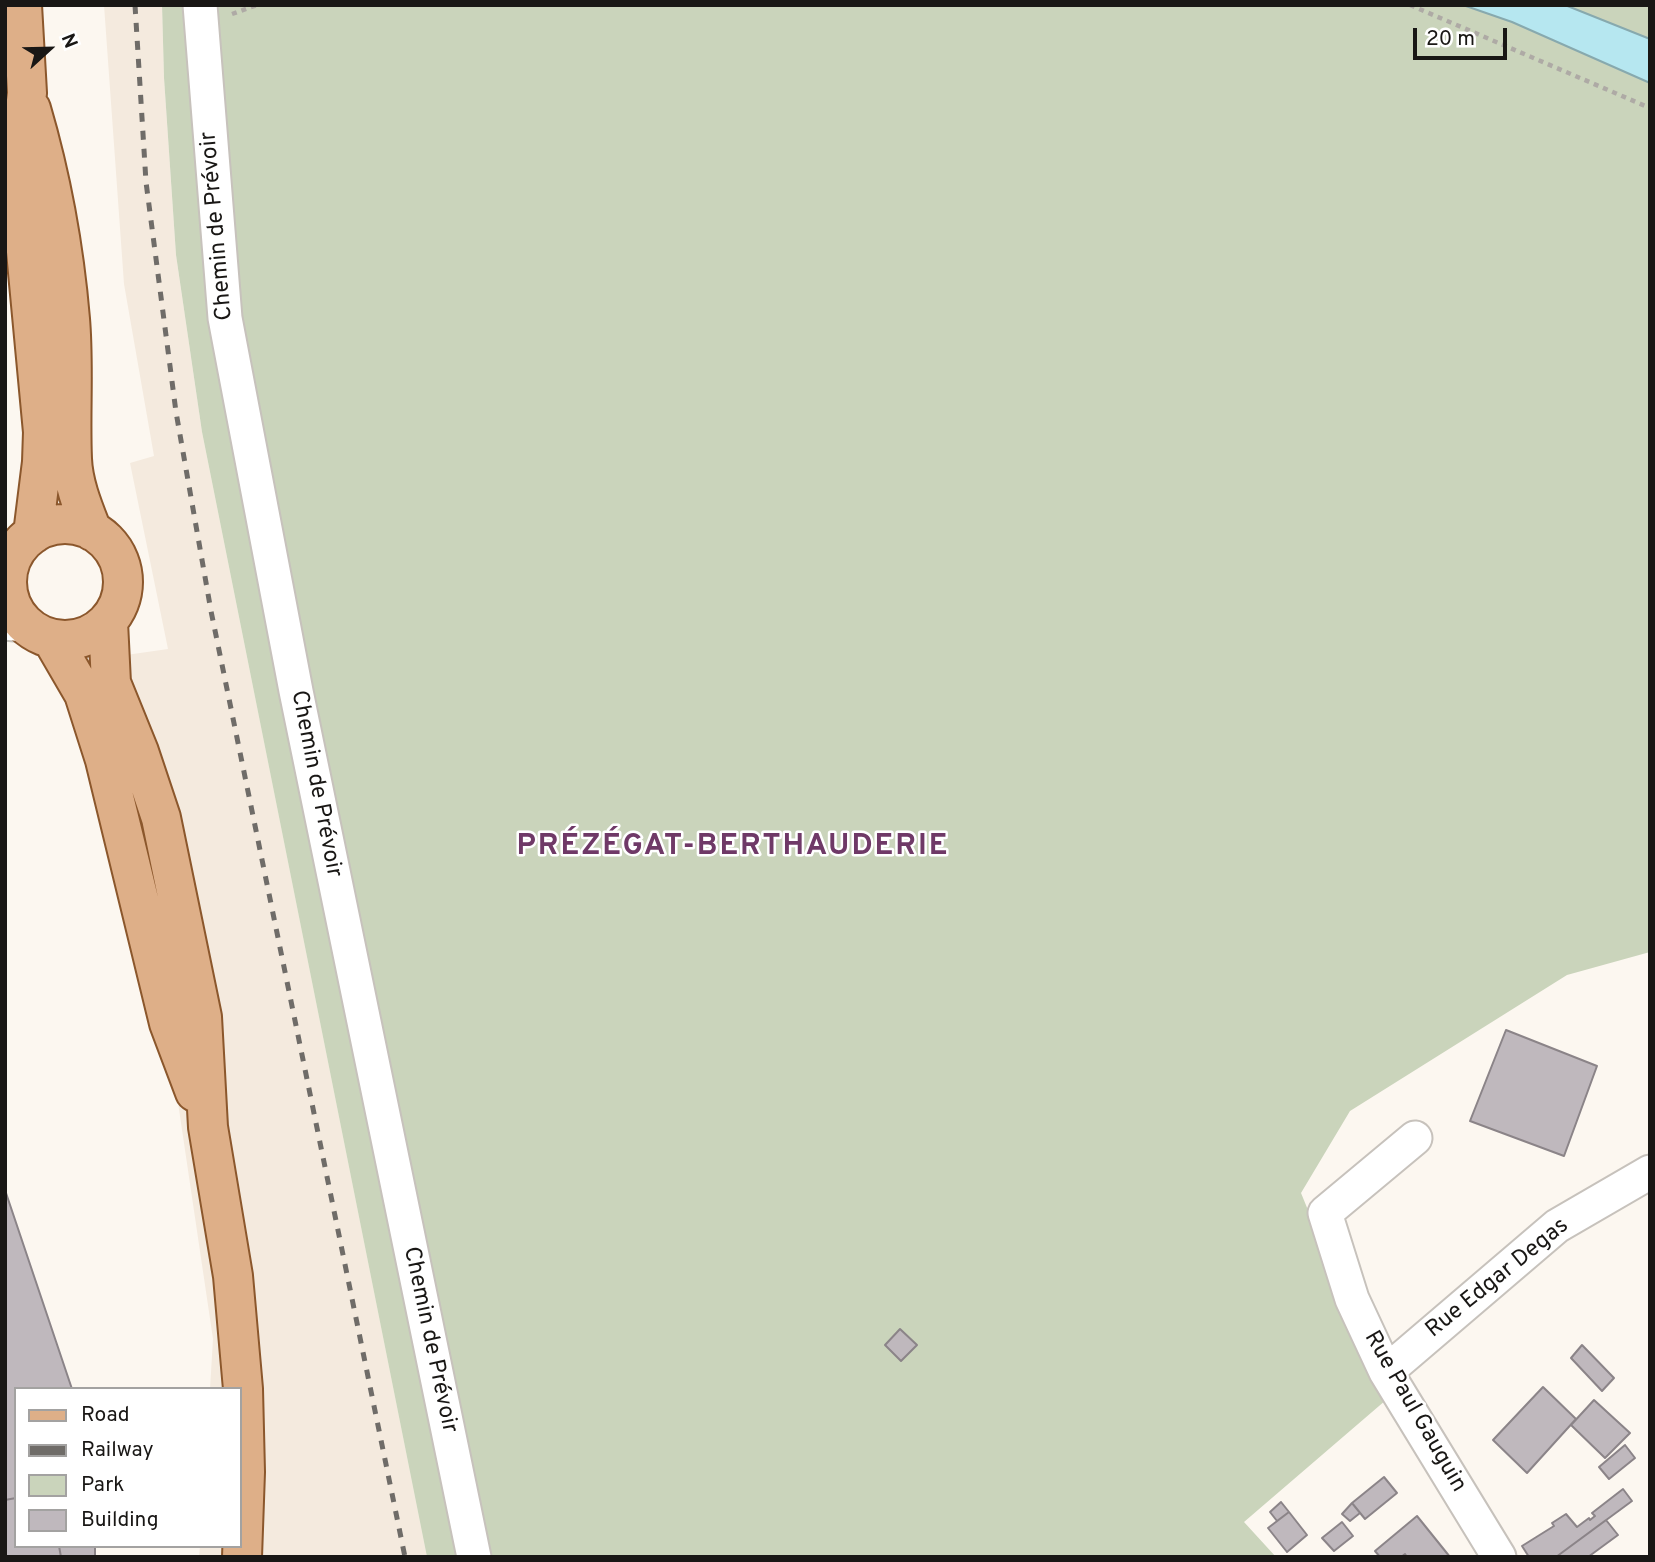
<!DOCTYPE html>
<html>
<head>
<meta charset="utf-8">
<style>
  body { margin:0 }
  #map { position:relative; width:1655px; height:1562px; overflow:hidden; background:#fcf7f0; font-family:Overpass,sans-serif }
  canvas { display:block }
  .frame { position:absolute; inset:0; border:7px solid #191715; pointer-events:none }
  .legend { position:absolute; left:14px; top:1387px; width:228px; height:161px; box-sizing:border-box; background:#fff; border:2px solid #a3a2a1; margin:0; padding:9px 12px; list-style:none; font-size:21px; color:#191715 }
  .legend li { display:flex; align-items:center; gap:14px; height:35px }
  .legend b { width:35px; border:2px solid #a3a2a1 }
  .north { position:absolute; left:14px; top:14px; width:70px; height:70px; -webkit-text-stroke:5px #fff; paint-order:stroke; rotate:68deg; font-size:19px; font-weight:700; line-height:28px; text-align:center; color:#191715 }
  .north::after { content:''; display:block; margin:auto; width:24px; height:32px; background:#191715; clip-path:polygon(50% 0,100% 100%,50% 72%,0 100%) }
  .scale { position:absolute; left:1413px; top:28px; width:94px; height:32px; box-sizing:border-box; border:4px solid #191715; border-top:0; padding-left:9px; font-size:21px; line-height:24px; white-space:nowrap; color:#191715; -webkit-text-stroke:5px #fff; paint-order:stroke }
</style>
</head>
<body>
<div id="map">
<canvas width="1655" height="1562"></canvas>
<div class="frame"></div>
<ul class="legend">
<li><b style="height:9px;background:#deaf88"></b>Road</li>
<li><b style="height:9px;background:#6f6c68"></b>Railway</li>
<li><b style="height:19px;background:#cad4bb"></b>Park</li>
<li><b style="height:19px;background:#bfb8bd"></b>Building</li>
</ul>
<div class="north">N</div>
<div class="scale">20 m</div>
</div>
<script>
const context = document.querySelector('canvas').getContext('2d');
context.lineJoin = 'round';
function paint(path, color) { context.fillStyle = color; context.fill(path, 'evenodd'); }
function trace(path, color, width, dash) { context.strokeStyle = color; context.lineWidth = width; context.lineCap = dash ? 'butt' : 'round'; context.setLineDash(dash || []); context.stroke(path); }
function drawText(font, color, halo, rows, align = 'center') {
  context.font = font + ' Overpass,sans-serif'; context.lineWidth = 5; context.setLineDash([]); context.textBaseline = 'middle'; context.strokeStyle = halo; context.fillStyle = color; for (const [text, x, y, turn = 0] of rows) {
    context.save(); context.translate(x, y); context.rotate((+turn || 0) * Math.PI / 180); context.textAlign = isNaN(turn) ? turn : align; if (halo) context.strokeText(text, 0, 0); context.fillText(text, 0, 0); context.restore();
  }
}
const built = new Path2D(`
  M104,5H162L164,78L176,255L202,432L427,1557H199L200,1546H240V1389H210L213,1339L112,657L168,649L130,463L154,456L124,284Z`);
const green = new Path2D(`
  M162,5H1463L1512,22L1650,83V952L1567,975L1350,1111L1301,1193L1386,1400L1244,1522L1276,1557H427L202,432L176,255L164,78Z
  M1565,5H1650V39Z`);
const water = new Path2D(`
  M1463,5H1565L1650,39V83L1512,22Z`);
const building = new Path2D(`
  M1506,1030L1597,1066L1564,1156L1470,1121Z
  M5,1190L72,1389H16V1498L5,1500Z
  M900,1329L917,1345L901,1361L885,1345Z
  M1582,1345L1614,1378L1602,1391L1571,1358Z
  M1543,1387L1576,1419L1527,1473L1493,1440Z
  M1594,1400L1630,1433L1605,1458L1571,1425Z
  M1625,1445L1635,1458L1609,1479L1599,1467Z
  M1384,1477L1397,1493L1365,1519L1352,1503Z
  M1623,1489L1632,1501L1556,1557H1529L1522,1546L1554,1526L1552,1523L1566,1514L1577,1527L1589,1518L1590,1520L1595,1516L1592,1513Z
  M16,1498V1546H59L61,1557H5V1500Z
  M1281,1502L1289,1512L1277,1521L1270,1512Z
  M1352,1503L1360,1513L1350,1521L1342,1514Z
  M1289,1512L1307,1535L1287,1552L1268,1528Z
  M1417,1516L1450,1557H1407L1405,1554L1401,1557H1380L1375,1551Z
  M1606,1520L1618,1535L1588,1557H1556Z
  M1342,1522L1353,1536L1334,1551L1322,1538Z
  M59,1546H95V1557H61Z`);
const path = new Path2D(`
  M1410,5L1650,108
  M232,14L257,5`);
const minor = new Path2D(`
  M200,5L225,318L296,691L474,1557
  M5,571L8,568
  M5,623L25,625
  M1415,1138L1325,1213L1352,1299L1386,1372L1499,1557
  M1386,1372L1557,1226L1650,1172`);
const major = new Path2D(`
  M22,5L27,93L18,166L43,432L42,462L33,534
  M31,109C51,177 64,248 70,319C74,366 70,413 72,459C73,484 83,508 92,531
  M7 582a58 58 0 1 1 116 0a58 58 0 1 1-116 0Z
  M108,622L111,683L139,752L161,818L202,1017L208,1127L233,1276L243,1389L245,1472L242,1557
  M52,639L84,694L105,760L169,1023L195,1092`);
const rail = new Path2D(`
  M135,5L146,182L176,412L211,611L405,1557`);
const streetNames = [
  ["Chemin de Prévoir",218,226,-95],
  ["Chemin de Prévoir",315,784,79],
  ["Rue Edgar Degas",1498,1279,-39],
  ["Chemin de Prévoir",429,1340,78],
  ["Rue Paul Gauguin",1414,1412,60]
];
const districtNames = [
  ["PRÉZÉGAT-BERTHAUDERIE",733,848]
];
paint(built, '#f4eade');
paint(green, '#cad4bb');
paint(water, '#b6e7f0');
trace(water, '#87a9ae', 2);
paint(building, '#bfb8bd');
trace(building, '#8b8488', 2);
trace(minor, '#c7c2bc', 37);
trace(major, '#8b572c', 42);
trace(path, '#aeaaa5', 4.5, [5, 5]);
trace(minor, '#fff', 33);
trace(major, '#deaf88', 38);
trace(rail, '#6f6c68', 5, [9, 9]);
drawText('23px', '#191715', '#fff', streetNames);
context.letterSpacing = '2px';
drawText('bold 30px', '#6f3967', '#fff', districtNames);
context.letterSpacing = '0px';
</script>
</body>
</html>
